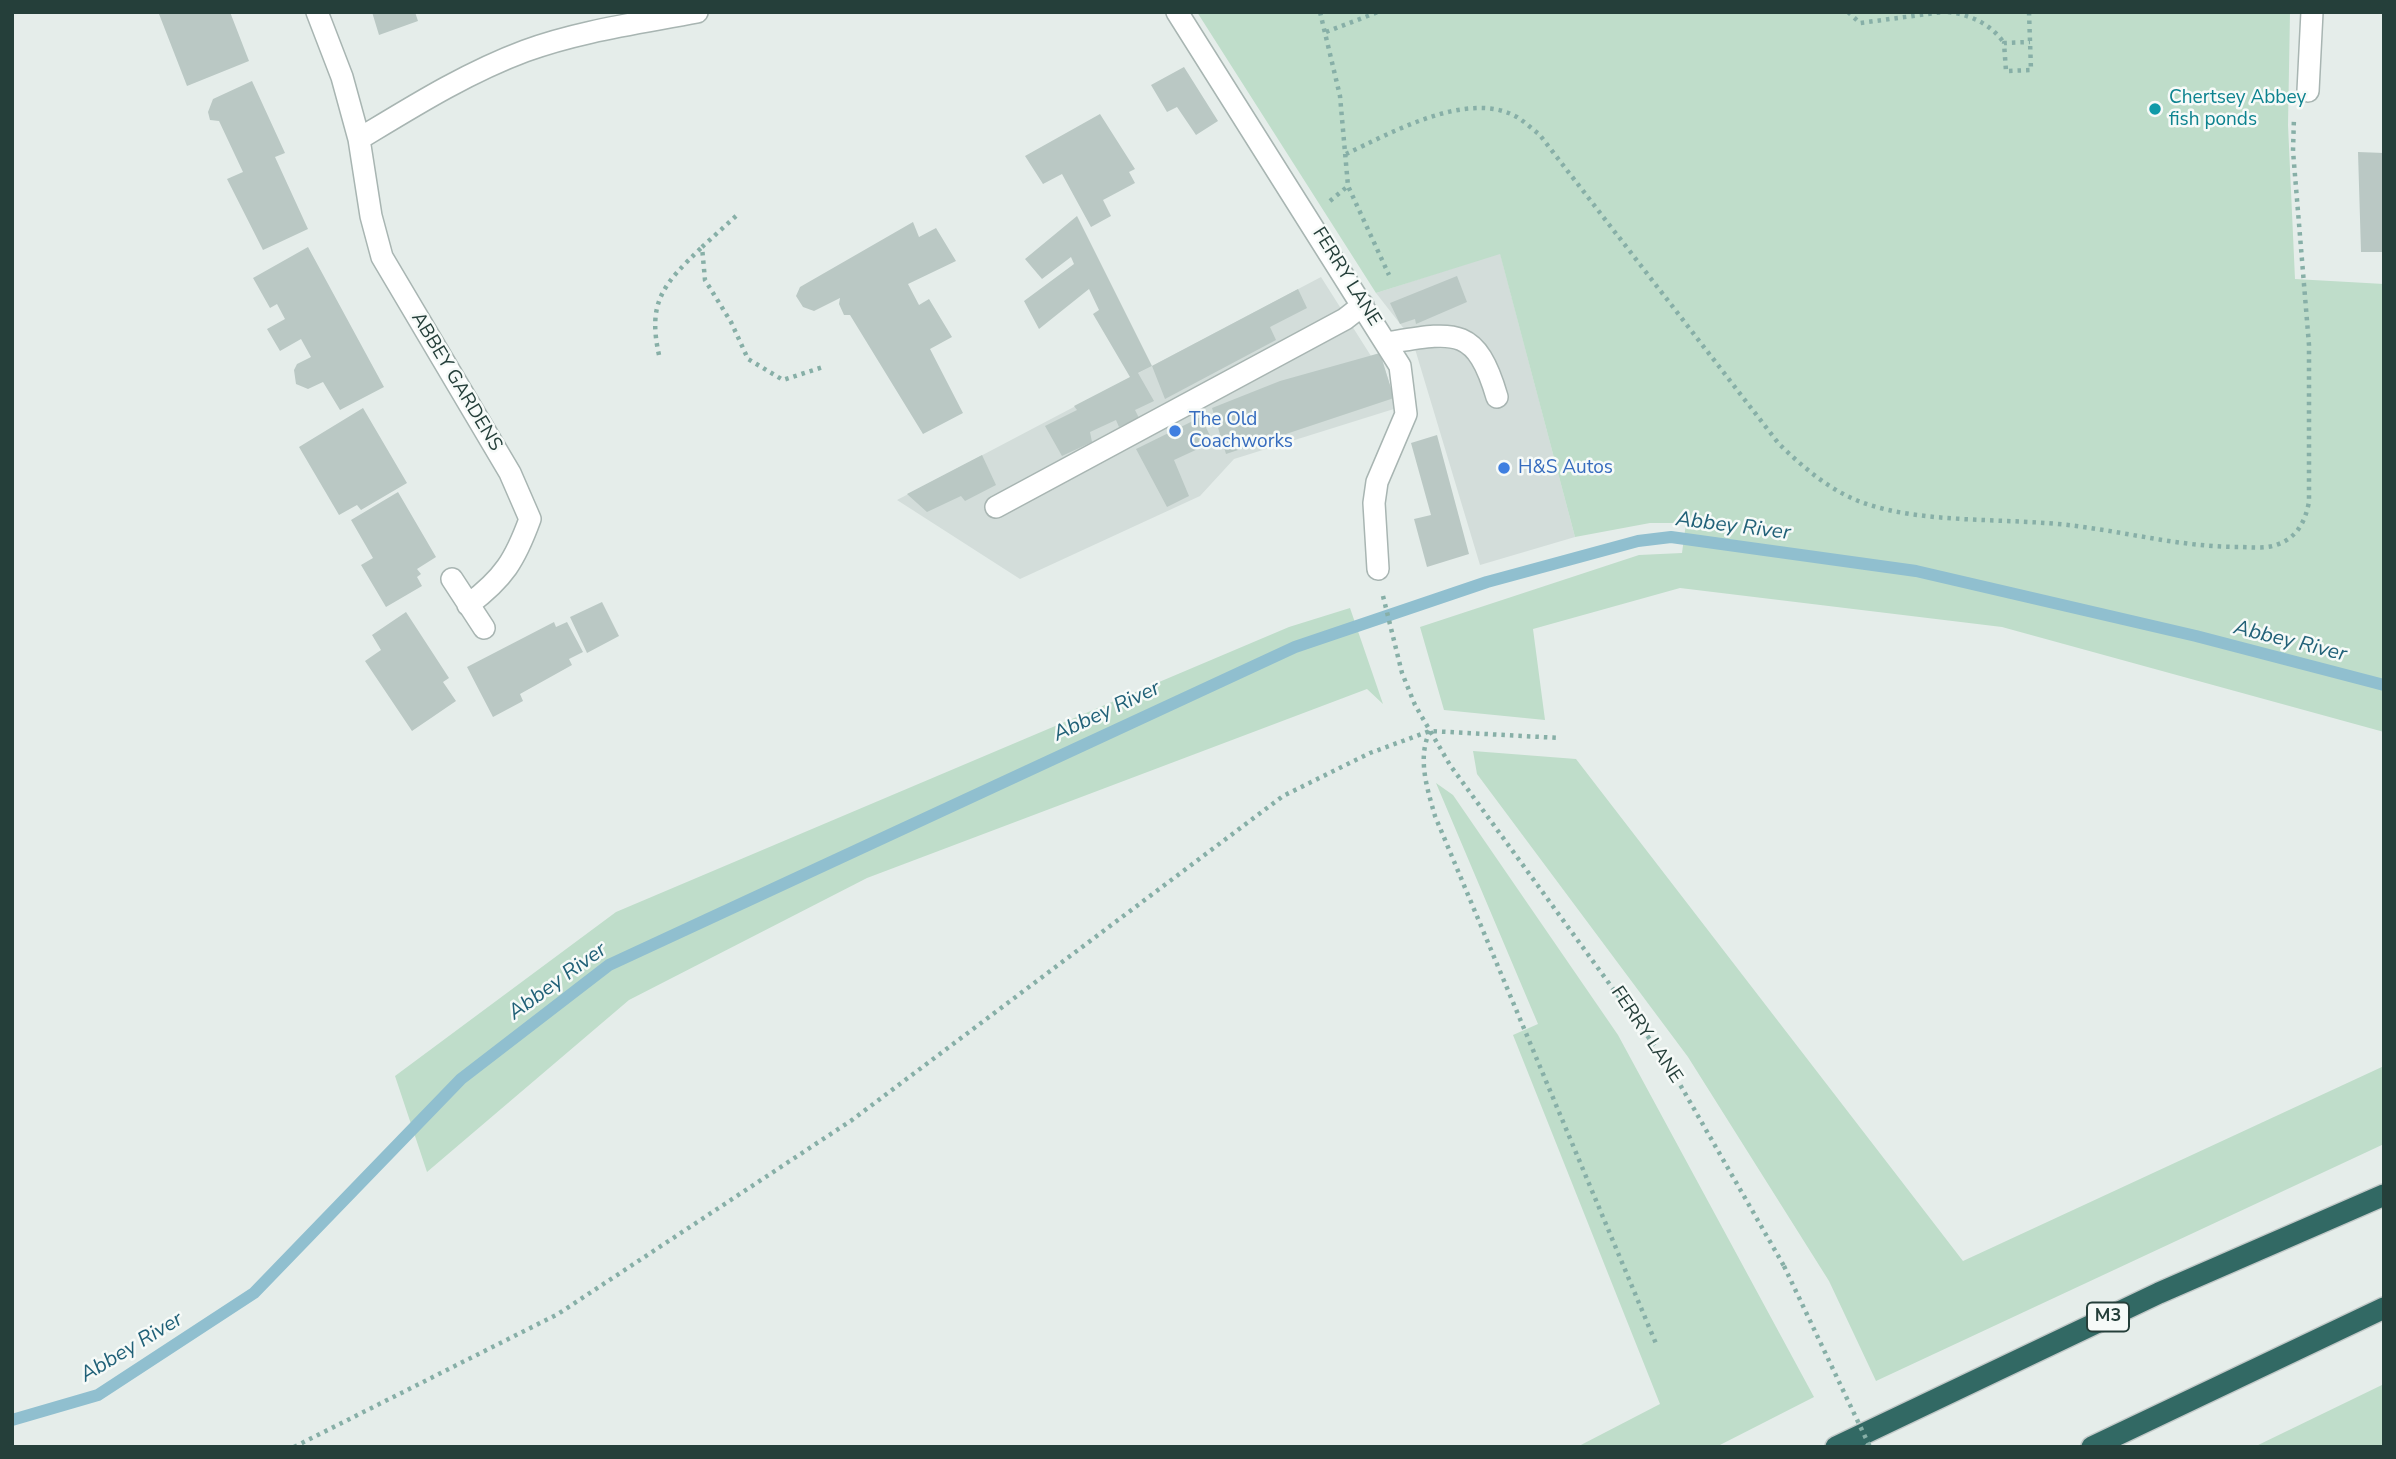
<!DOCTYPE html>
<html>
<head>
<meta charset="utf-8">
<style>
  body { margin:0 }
  #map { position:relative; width:2396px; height:1459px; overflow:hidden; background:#e5edea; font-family:"Nunito Sans",sans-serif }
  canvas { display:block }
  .frame { position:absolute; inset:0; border:14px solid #253f3a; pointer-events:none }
</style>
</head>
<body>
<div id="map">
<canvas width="2396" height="1459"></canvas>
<div class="frame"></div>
</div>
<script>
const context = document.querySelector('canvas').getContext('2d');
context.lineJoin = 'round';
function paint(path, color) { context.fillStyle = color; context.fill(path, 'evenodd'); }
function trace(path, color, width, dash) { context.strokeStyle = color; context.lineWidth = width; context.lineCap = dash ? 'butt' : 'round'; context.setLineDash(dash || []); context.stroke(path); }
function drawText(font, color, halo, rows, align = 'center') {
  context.font = font + ' "Nunito Sans",sans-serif'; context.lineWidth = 5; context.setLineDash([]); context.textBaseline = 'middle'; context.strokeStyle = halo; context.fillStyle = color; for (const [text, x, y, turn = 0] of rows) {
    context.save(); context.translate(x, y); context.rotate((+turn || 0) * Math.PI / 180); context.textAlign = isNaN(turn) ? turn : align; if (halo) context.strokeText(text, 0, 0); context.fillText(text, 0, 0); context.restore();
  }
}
const built = new Path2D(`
  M1500,253L1575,537L1480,565L1412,339L1376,293Z
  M1321,277L1371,356L1380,353L1397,408L1234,459L1200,496L1020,579L897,500Z`);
const green = new Path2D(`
  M1197,12H2290L2288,125L2295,279L2384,284V732L2002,627L1680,588L1533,629L1545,720L1444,710L1420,627L1639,555L1682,553L1686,523H1650L1575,537L1500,254L1376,293Z
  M1350,608L1383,704L1367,689L867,878L629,1000L427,1172L395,1076L616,912L1289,627Z
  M1473,751L1576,759L1963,1261L2384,1066V1144L1876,1381L1829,1281L1688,1057L1477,774Z
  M1436,783L1453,795L1618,1035L1814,1397L1716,1447H1577L1660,1404L1513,1035L1538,1024Z
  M2384,1384V1447H2254Z`);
const stream = new Path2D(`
  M12,1420L98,1395L254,1293L461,1079L609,965L1295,647L1487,582L1638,541L1671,537L1916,571L2196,636L2384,685`);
const building = new Path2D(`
  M163,12H230L249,61L187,86L159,14Z
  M372,12H415L418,21L379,35Z
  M1184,67L1218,121L1196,135L1177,107L1167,112L1151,85Z
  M252,81L285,153L275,157L308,229L263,250L227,179L243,172L219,121L210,120L208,112L213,99Z
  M1100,114L1135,169L1129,172L1135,183L1103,200L1111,216L1091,227L1062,174L1043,184L1025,156Z
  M2358,152L2384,153V252H2361Z
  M1077,216L1152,366L1138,373L1154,401L1135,410L1139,418L1119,427L1116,420L1090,432L1092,442L1062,456L1045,426L1077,410L1074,406L1130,377L1093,314L1099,310L1089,289L1039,329L1024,301L1074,264L1071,257L1042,279L1025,259Z
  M913,222L919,237L936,228L956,261L908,284L919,305L929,299L952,337L930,349L963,413L923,434L850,315H844L839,304L840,298L814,311L803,307L796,296L800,287Z
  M308,247L384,387L340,410L323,382L308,389L296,384L294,370L297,364L311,357L301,339L280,351L267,329L285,319L277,304L270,308L253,278Z
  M1457,276L1467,302L1416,324L1415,319L1400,324L1390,303Z
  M1298,289L1307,308L1270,327L1276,340L1165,399L1152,366Z
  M1380,353L1394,398L1226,454L1212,408L1280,381Z
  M363,408L407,483L361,510L357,505L339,515L299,447Z
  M1201,417L1213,442L1174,460L1189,496L1167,507L1136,449Z
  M1437,435L1469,554L1427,567L1414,519L1431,515L1411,443Z
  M982,455L996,485L965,501L961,496L927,512L907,494Z
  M398,492L436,557L417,569L421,574L417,577L422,586L386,607L361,565L373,558L351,520Z
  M602,602L619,636L587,653L570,617Z
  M406,612L449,678L443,682L456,701L412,731L365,661L381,650L372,635Z
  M554,622L556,627L567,622L583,652L569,659L572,665L520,694L523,701L493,717L467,667Z`);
const path = new Path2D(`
  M1320,12L1340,96L1348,186L1389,275
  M1848,12L1860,23L1943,12
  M1948,12C1971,15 1991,24 2004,43
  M2029,12L2031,70L2006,71L2004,43L2030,42
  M1326,32L1378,12
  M1346,154C1391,133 1468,89 1517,117C1525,122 1532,129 1539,134L1779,444C1803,467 1829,490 1861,502C1923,525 2009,517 2076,526C2131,533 2183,547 2239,547C2250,547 2265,549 2276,545C2297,538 2305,522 2309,502V345L2293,151L2294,117
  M1330,201L1348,186
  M736,216L702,247L705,280L731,322L748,359L783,380L823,367
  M659,355C647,301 664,284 702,247
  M1383,596L1402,673L1415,705L1450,765L1670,1067L1784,1266
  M1430,731C1417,758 1427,788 1435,816L1657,1346
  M294,1447L558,1314L852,1120L1283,796L1370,753L1430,731L1560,738`);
const minor = new Path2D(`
  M317,12L342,77L359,139L371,216L382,257L510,473L530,519C515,560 504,578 468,605
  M1177,12L1400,366L1406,414L1377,482L1374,503L1378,569
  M2308,91L2312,12
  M359,139C412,107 466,73 525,51C579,31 640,23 697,12
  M1387,343C1454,332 1476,325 1497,397
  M996,507L1345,319L1363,305
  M452,579L484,628`);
const highway = new Path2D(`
  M1836,1447L2159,1293L2384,1195
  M2092,1447L2384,1308`);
const pathBridge = new Path2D(`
  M1784,1266L1870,1447`);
const markers = [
  [2155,109,7,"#0f9aa8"],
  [1175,431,7,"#3f7fe0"],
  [1504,468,7,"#3f7fe0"]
];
const shields = [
  [2108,1317,42]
];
const shieldNames = [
  ["M3",2108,1317]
];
const cultureNames = [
  ["Chertsey Abbey",2169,98],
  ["fish ponds",2169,120]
];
const streetNames = [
  ["FERRY LANE",1346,277,58],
  ["ABBEY GARDENS",456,382,59],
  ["FERRY LANE",1646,1035,56]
];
const shopNames = [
  ["The Old",1189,420],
  ["Coachworks",1189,442],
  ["H&S Autos",1518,468]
];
const waterNames = [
  ["Abbey River",1733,527,7],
  ["Abbey River",2290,642,14],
  ["Abbey River",1107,712,-25],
  ["Abbey River",558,982,-36],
  ["Abbey River",132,1348,-31]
];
paint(built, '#d3ddda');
paint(green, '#bfddca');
trace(stream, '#90bfcf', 12);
paint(building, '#bac8c4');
trace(minor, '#a8b5b2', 24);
trace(highway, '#c2c9c8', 24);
trace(path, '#87afa7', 4.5, [3.5, 5]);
trace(minor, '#fff', 21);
trace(highway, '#326964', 21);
trace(pathBridge, '#87afa7', 4.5, [3.5, 5]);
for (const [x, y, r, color] of markers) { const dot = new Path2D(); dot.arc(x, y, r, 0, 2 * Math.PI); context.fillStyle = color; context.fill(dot); trace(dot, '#f6faf8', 2.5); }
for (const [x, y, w] of shields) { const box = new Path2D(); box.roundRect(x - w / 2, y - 14.5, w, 29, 5); context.fillStyle = '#f6faf8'; context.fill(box); trace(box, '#253f3a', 2); }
drawText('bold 18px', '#253f3a', null, shieldNames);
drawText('19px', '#0d838f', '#f6faf8', cultureNames, 'left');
drawText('19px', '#253f3a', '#f6faf8', streetNames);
drawText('19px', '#366cbe', '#f6faf8', shopNames, 'left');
drawText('italic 21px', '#216178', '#f6faf8', waterNames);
</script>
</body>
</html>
